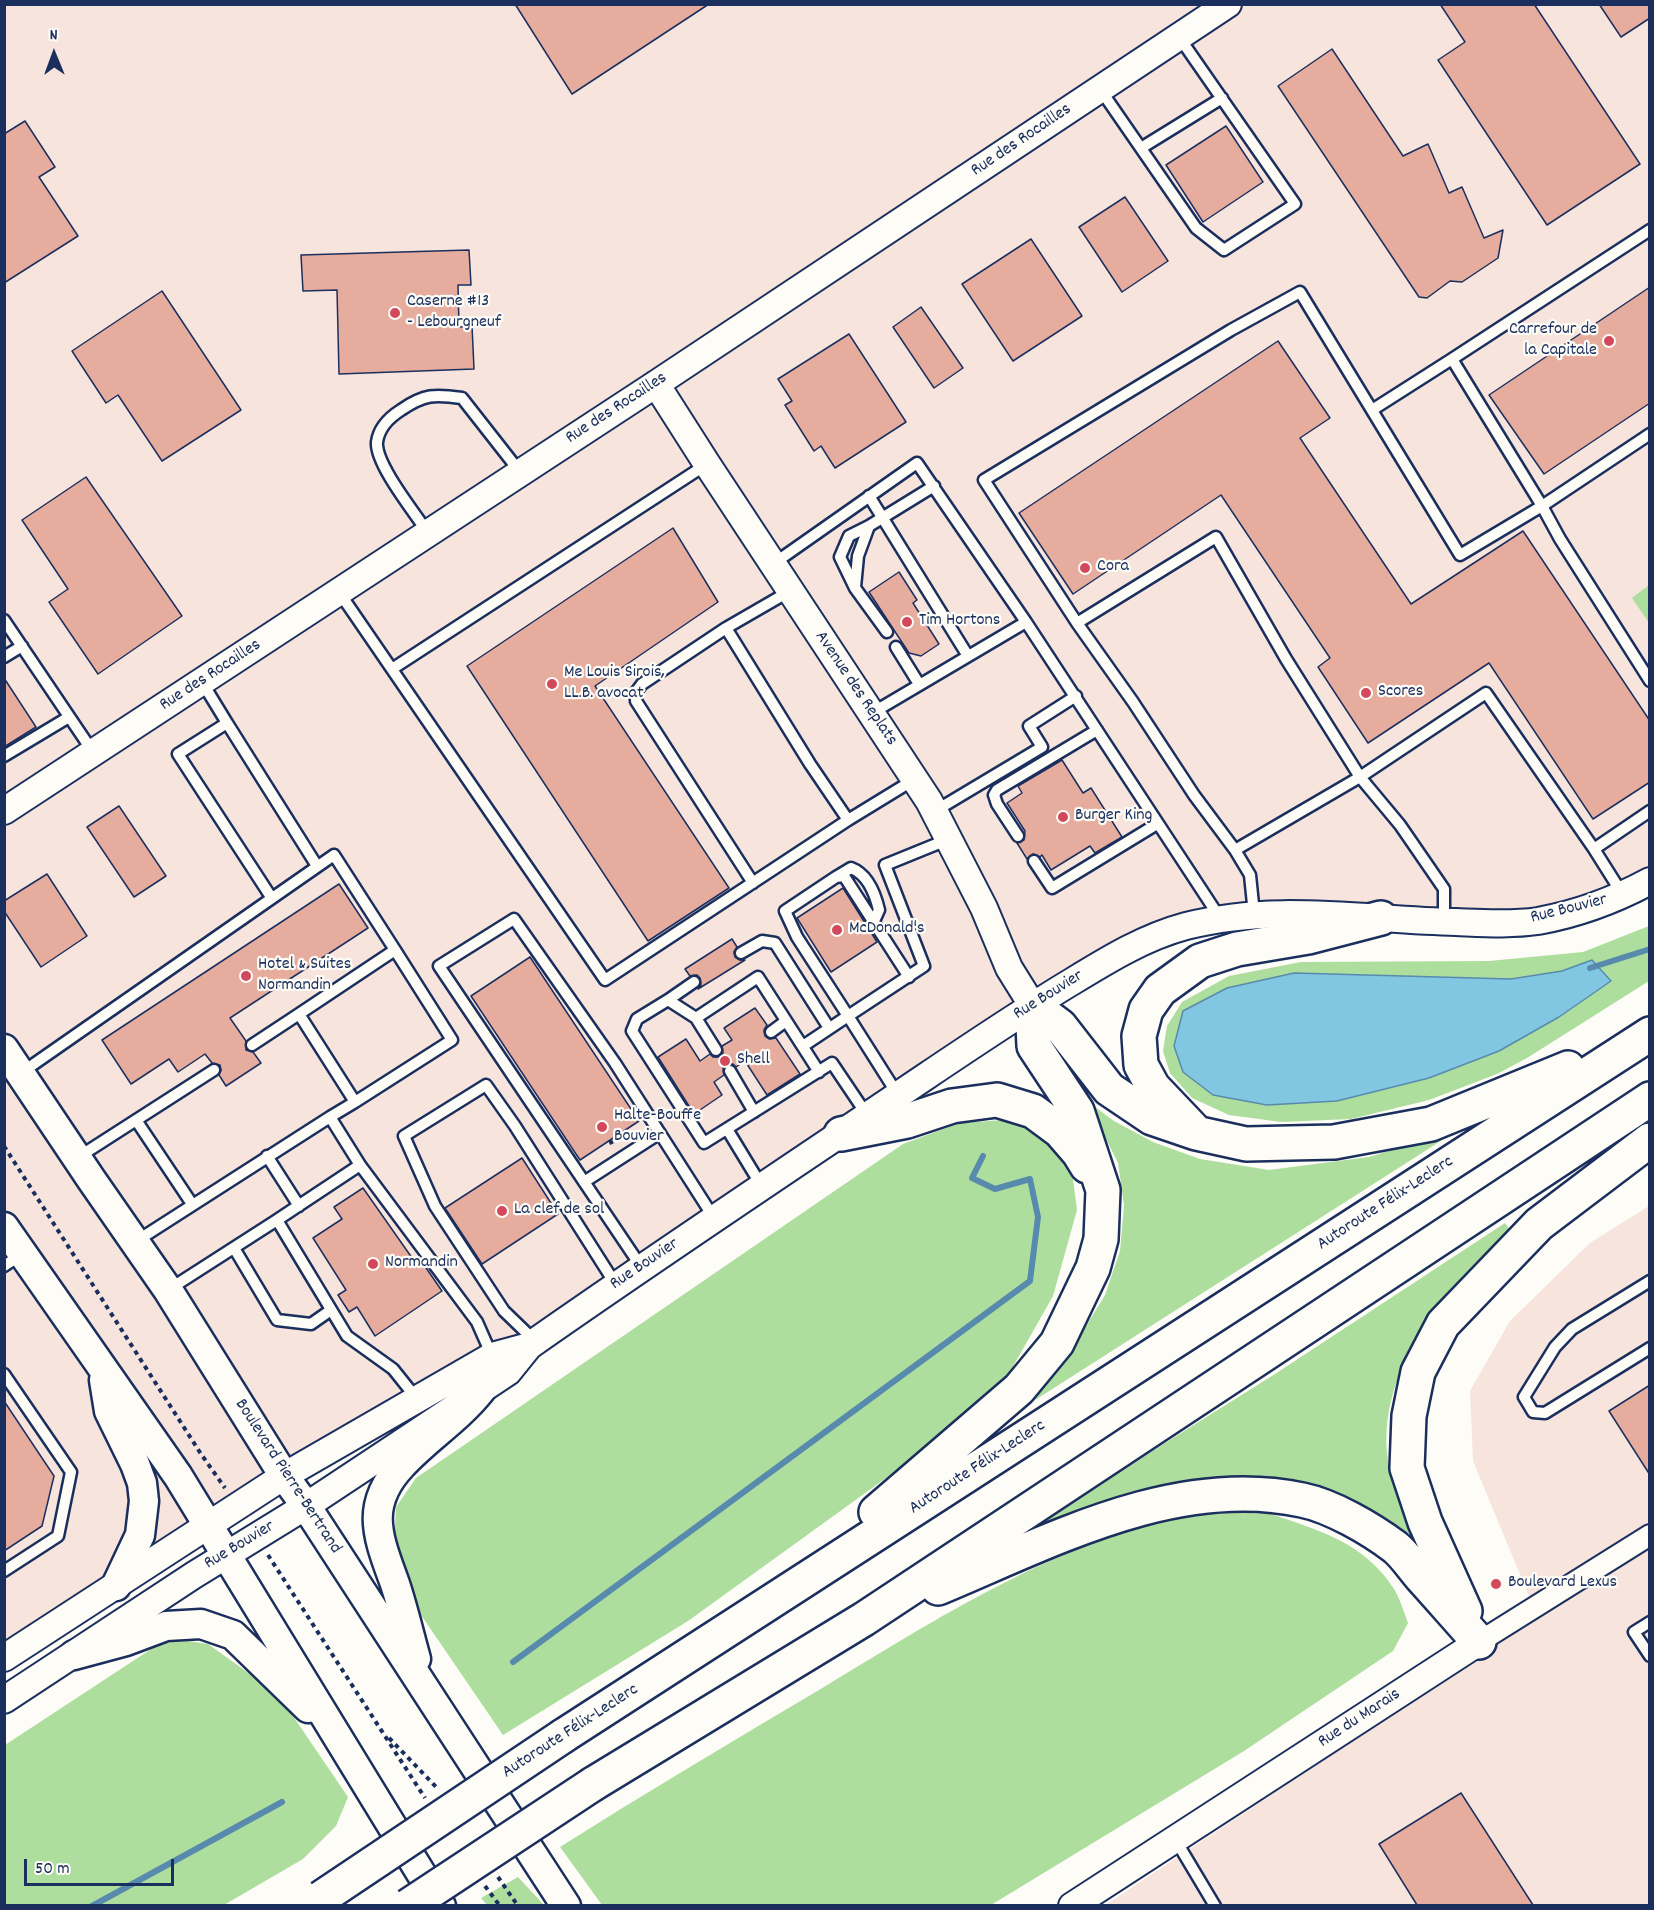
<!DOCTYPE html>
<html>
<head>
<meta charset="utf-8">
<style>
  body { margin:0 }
  #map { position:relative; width:1654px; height:1910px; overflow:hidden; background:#fdfcf7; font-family:Dekko,sans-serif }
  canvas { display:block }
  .frame { position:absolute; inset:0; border:6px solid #1b2f5e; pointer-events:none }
  .north { position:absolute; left:24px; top:24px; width:60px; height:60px; -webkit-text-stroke:4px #fdfcf7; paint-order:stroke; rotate:359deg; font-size:16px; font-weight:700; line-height:24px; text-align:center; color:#1b2f5e }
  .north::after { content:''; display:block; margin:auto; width:21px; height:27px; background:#1b2f5e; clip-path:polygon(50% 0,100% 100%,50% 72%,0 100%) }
  .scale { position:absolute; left:24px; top:1859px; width:150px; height:27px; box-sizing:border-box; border:3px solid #1b2f5e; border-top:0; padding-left:8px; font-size:18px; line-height:21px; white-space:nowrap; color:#1b2f5e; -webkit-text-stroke:4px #fdfcf7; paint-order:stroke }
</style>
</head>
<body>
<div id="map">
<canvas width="1654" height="1910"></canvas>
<div class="frame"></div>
<div class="north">N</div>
<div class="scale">50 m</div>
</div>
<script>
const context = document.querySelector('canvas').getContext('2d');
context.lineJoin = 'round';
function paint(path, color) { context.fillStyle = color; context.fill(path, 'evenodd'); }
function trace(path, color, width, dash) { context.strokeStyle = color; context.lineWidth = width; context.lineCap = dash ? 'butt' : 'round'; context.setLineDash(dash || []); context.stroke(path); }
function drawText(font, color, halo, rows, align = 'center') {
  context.font = font + ' Dekko,sans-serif'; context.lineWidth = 4.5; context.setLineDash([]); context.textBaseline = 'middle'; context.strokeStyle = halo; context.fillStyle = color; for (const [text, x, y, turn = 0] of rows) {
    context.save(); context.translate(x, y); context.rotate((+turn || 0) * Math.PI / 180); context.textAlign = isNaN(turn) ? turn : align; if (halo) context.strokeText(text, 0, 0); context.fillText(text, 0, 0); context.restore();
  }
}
const built = new Path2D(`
  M5,5H1649V881L1578,911L1300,913L1148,940L529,1346L284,1476L5,1656Z
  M1649,1206V1905L1104,1906L1538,1618L1473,1461L1470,1391L1510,1321L1590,1243Z`);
const green = new Path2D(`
  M1649,585V623L1632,598Z
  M1649,926V981L1527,1058L1497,1074L1429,1100L1351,1119L1281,1122L1229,1115L1192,1098L1170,1073L1163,1051L1167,1026L1182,1002L1229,976L1301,962L1489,961L1583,952Z
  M1087,1101L1114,1121L1153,1142L1200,1159L1269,1170L1369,1157L1458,1130L1021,1409L1070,1352L1105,1295L1120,1251L1124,1205L1118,1163Z
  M1004,1120L1034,1131L1060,1150L1072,1171L1077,1210L1053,1296L994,1400L688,1621L503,1735L421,1615L394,1547L396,1507L416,1478L903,1144L960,1123Z
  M1505,1223L1510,1230C1489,1250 1467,1270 1449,1292C1408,1341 1374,1410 1391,1474C1397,1500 1411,1522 1424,1545L1415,1549L1314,1490L1049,1530L1044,1519L1275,1374Z
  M1268,1513C1318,1530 1364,1542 1394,1589C1400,1599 1404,1612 1408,1623L1393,1651L1244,1751L991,1905H602L560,1847C647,1792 736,1739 824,1687C938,1618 1055,1543 1187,1515C1208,1511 1245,1514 1268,1513Z
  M168,1638L208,1644L278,1694L348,1797L336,1826L303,1859L224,1905L5,1906V1745Z
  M518,1877L544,1905H487L481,1898Z`);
const water = new Path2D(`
  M1592,960L1611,981L1559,1017L1499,1051L1429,1078L1337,1101L1267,1105L1213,1095L1183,1072L1174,1046L1183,1011L1227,988L1294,973L1511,979L1562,971Z`);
const stream = new Path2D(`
  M1590,968L1650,949
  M513,1662L1030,1281L1038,1217L1030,1179L995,1189L972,1178L983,1156
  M92,1906L282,1802`);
const building = new Path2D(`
  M515,4H709L572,94Z
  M1440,4H1534L1640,164L1547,225L1438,60L1465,42Z
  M1599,4H1650V18L1621,37Z
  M1332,49L1403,156L1428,144L1449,193L1462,187L1484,238L1503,230L1498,258L1462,282L1450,281L1427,298L1419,297L1278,86Z
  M25,121L55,167L39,177L78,236L4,283V134Z
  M1226,126L1263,182L1203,222L1166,165Z
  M1125,197L1168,261L1122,292L1079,227Z
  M1031,239L1082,316L1013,361L962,284Z
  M469,250L471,285H458L459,327L472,326L474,369L339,374L337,290L303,291L301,255Z
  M1650,287V403L1544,474L1489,395Z
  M162,291L241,410L162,461L118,395L106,403L72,351Z
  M921,307L963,368L934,388L893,327Z
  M849,334L906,422L835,468L821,446L814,451L785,405L792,401L778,379Z
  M1278,341L1330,418L1300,438L1411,604L1523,531L1650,721V782L1593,819L1489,663L1368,743L1318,667L1330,658L1221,495L1073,594L1019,513Z
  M86,477L182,616L98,674L49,602L68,589L22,520Z
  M673,528L718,602L595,686L729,888L648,941L467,666Z
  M899,572L917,600L913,603L939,644L921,656L909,653L869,592Z
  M4,678L36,727L4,747Z
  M1062,760L1083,793L1091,788L1122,837L1095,853L1090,846L1051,870L1042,855L1040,857L1033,854L1027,859L1017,843L1024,840L1025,831L1007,803L1022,793L1018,786Z
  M119,806L166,876L134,897L87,827Z
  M47,874L87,936L41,967L4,911V901Z
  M339,884L368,928L230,1018L246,1041V1050L253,1052L261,1063L226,1086L219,1075L221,1070L220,1065L212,1063L205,1054L178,1072L169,1059L131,1084L102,1040Z
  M843,888L877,942L831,972L797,918Z
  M732,939L737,947L734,952L735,957L740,960H745L698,989L701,985L700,978L697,975L690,976L685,969Z
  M530,957L639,1121L580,1160L471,996Z
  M755,1008L767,1025L764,1030L765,1036L769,1039L776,1038L800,1074L767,1095L745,1061L736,1067L733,1064H727L723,1068L724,1075L714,1082L722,1095L694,1114L658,1057L686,1039L700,1061L710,1054L713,1057H719L723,1053L722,1046L732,1040L724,1028Z
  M522,1158L558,1214L482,1264L445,1208Z
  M363,1188L417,1265L422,1262L442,1291L375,1336L357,1307L349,1312L338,1295L346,1290L313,1238L342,1219L334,1207Z
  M1650,1385V1475L1609,1411Z
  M4,1401L54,1476L42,1526L4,1551Z
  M1461,1793L1533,1905H1417L1379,1844Z`);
const path = new Path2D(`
  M610,1140L614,1148
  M4,1146L201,1454L225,1488
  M268,1555L425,1798
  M389,1738L438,1789
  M498,1877L518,1906
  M485,1886L500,1906`);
const service = new Path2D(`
  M1100,89L1196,228L1224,250L1295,204L1179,37
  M1141,148L1222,98
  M1650,230L1452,359L1542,506L1560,539L1650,681
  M1372,410L1452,359
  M869,496L968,656
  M428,533C415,513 375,464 377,442C379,427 390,417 401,410C424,394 435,394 462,398L520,472
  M773,564L917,463L1026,622
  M855,587L858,556L869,526
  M339,592L605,980L848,820L915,779
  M4,620L93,752
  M1077,623L984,480L1231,330L1300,292L1460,555L1542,506L1650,434
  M726,628L790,591
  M887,632L855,588L840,557L849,536L869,526L934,486
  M896,647L919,684
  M4,657L22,646
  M392,669L707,464
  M202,682L227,723
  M872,713L1026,622L1220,918
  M4,756L69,717
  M935,811L1042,747L1029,726L1076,696
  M1018,836L997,804L994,795L997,790L1097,730
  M1594,849L1650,811
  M1235,850L1360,777L1400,825L1444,889V922
  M1034,861L1052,888L1157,824
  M836,877L851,868C867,874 875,893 879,910L874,921
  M753,883L636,701V692L642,684L726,628L810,764L848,820
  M271,897L178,754L227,723L317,866
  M1254,914L1250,875L1235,850L1194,795L1133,702L1077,623L1216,537L1286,659L1360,777L1486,693L1594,849L1623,895
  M741,953L762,941L775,943L829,1028
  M668,1000L694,982
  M299,1014L395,950L452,1040L355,1102
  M696,1018L668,1000L637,1019L632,1031L704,1143L832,1063L867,1115
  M771,1032L786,1021
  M252,1045L299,1014L355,1102L330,1117
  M803,1046L848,1016L797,937L785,911L836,877L844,876L909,977
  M716,1050L696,1018L758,977L819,1072
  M730,1071L754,1112
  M21,1073L334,855L395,950
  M898,1095L848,1016L924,966L885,865L949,839
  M136,1120L192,1204
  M727,1129L761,1185
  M267,1156L299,1206
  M77,1158L214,1070
  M584,1182L660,1133
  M277,1220L360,1165L477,1322L492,1356
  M135,1242L330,1117L360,1165
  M234,1248L277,1320L311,1324L331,1310
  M4,1266L22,1254
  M642,1268L439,966L514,919L615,1063L714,1218
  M1650,1281L1572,1329L1555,1347L1524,1397L1533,1412L1545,1413L1650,1348
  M168,1290L277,1220L347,1336L393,1369L417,1399
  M535,1341L504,1311L435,1206L404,1136L486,1085L515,1126L616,1285
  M4,1374L71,1472L58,1536L4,1571
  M1650,1622L1634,1632L1650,1656
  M1175,1839L1215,1906`);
const minor = new Path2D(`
  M1479,1642L1650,1535`);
const tertiary = new Path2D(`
  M656,384L707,464L929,801L984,908L1009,968L1032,1005
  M4,811L656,384L1228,4
  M4,1658L284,1476L492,1356L529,1346
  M4,1700L194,1575L306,1506L481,1390L508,1372L529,1346C660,1254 793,1166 925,1077C974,1044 1023,1011 1073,981C1109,959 1145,937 1186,926C1275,903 1365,920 1456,922C1482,923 1511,925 1538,921C1577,914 1615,900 1650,881
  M1072,1906L1479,1642`);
const secondary = new Path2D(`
  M4,1049L91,1179L168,1290L284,1476L306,1506L566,1906
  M4,1227L178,1476L441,1906
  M104,1380L109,1411L135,1464L142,1483L144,1501L140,1535L116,1586
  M74,1655L126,1641L166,1626L201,1624L233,1635L308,1708
  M416,1659C409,1634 403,1608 395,1584C379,1539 363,1506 402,1465C427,1438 458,1419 481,1390`);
const motorway = new Path2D(`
  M1032,1005L1060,1026L1109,1089L1152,1118L1196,1133L1246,1144L1334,1142L1431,1124L1568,1068
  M1193,1129L1153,1087L1141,1065L1139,1036L1146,1010L1160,990L1200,961L1237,949L1308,937L1381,918
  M841,1134L907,1121L952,1106L997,1100L1033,1111L1060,1131L1079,1153L1087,1166
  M876,1512L1019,1389L1057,1343L1093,1268L1101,1239L1103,1190L1077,1111L1034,1046L1032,1005
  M938,1588C1051,1541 1176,1473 1302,1500C1332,1506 1371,1529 1395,1547C1405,1555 1413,1568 1422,1578C1441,1599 1460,1621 1479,1642
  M1465,1611L1425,1522L1407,1468L1409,1416L1418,1372L1443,1324L1539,1224L1650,1140
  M563,1736L1650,1034
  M593,1784L864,1619L1650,1099`);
const motorwayBridge = new Path2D(`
  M321,1898L563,1736
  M408,1906L593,1784`);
const markers = [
  [395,313,6,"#d1495b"],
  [1609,341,6,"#d1495b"],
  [1085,568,6,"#d1495b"],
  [907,622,6,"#d1495b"],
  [552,684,6,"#d1495b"],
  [1366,693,6,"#d1495b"],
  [1063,817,6,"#d1495b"],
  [837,930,6,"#d1495b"],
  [246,976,6,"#d1495b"],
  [725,1061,6,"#d1495b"],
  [602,1127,6,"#d1495b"],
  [502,1211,6,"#d1495b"],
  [373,1264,6,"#d1495b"],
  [1496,1584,6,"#d1495b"]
];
const streetNames = [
  ["Rue des Rocailles",1022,141,-34],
  ["Rue des Rocailles",617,409,-33],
  ["Rue des Rocailles",211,676,-33],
  ["Avenue des Replats",855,689,56],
  ["Rue Bouvier",1569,910,-14],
  ["Rue Bouvier",1049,996,-32],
  ["Autoroute Félix-Leclerc",1386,1204,-33],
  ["Rue Bouvier",645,1265,-34],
  ["Autoroute Félix-Leclerc",978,1468,-33],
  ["Boulevard Pierre-Bertrand",287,1477,57],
  ["Rue Bouvier",240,1546,-31],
  ["Rue du Marais",1360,1719,-33],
  ["Autoroute Félix-Leclerc",571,1732,-33]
];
const poiNames = [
  ["Caserne #13",407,303],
  ["- Lebourgneuf",407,324],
  ["Carrefour de",1597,331,"right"],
  ["la Capitale",1597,352,"right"],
  ["Cora",1097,568],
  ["Tim Hortons",919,622],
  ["Me Louis Sirois,",564,674],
  ["LL.B. avocat",564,695],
  ["Scores",1378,693],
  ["Burger King",1075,817],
  ["McDonald's",849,930],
  ["Hotel & Suites",258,966],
  ["Normandin",258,987],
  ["Shell",737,1061],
  ["Halte-Bouffe",614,1117],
  ["Bouvier",614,1138],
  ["La clef de sol",514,1211],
  ["Normandin",385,1264],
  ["Boulevard Lexus",1508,1584]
];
paint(built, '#f6e4dd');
paint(green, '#aede9e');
paint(water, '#81c7e2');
trace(water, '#588aad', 1.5);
trace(stream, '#588aad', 6);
paint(building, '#e6ad9f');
trace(building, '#1b2f5e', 1.5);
trace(service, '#1b2f5e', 15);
trace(minor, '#1b2f5e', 24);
trace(tertiary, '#1b2f5e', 30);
trace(secondary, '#1b2f5e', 33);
trace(motorway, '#1b2f5e', 38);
trace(path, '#1b2f5e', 4, [4.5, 4.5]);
trace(service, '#fdfcf7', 10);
trace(minor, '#fdfcf7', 20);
trace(tertiary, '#fdfcf7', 26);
trace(secondary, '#fdfcf7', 28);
trace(motorway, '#fdfcf7', 33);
trace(motorwayBridge, '#1b2f5e', 38, []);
trace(motorwayBridge, '#fdfcf7', 33);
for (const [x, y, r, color] of markers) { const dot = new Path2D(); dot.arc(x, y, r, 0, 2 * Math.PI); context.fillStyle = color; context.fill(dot); trace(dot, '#fdfcf7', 2); }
drawText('18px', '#1b2f5e', '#fdfcf7', streetNames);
drawText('18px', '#1b2f5e', '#fdfcf7', poiNames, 'left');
</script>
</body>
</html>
